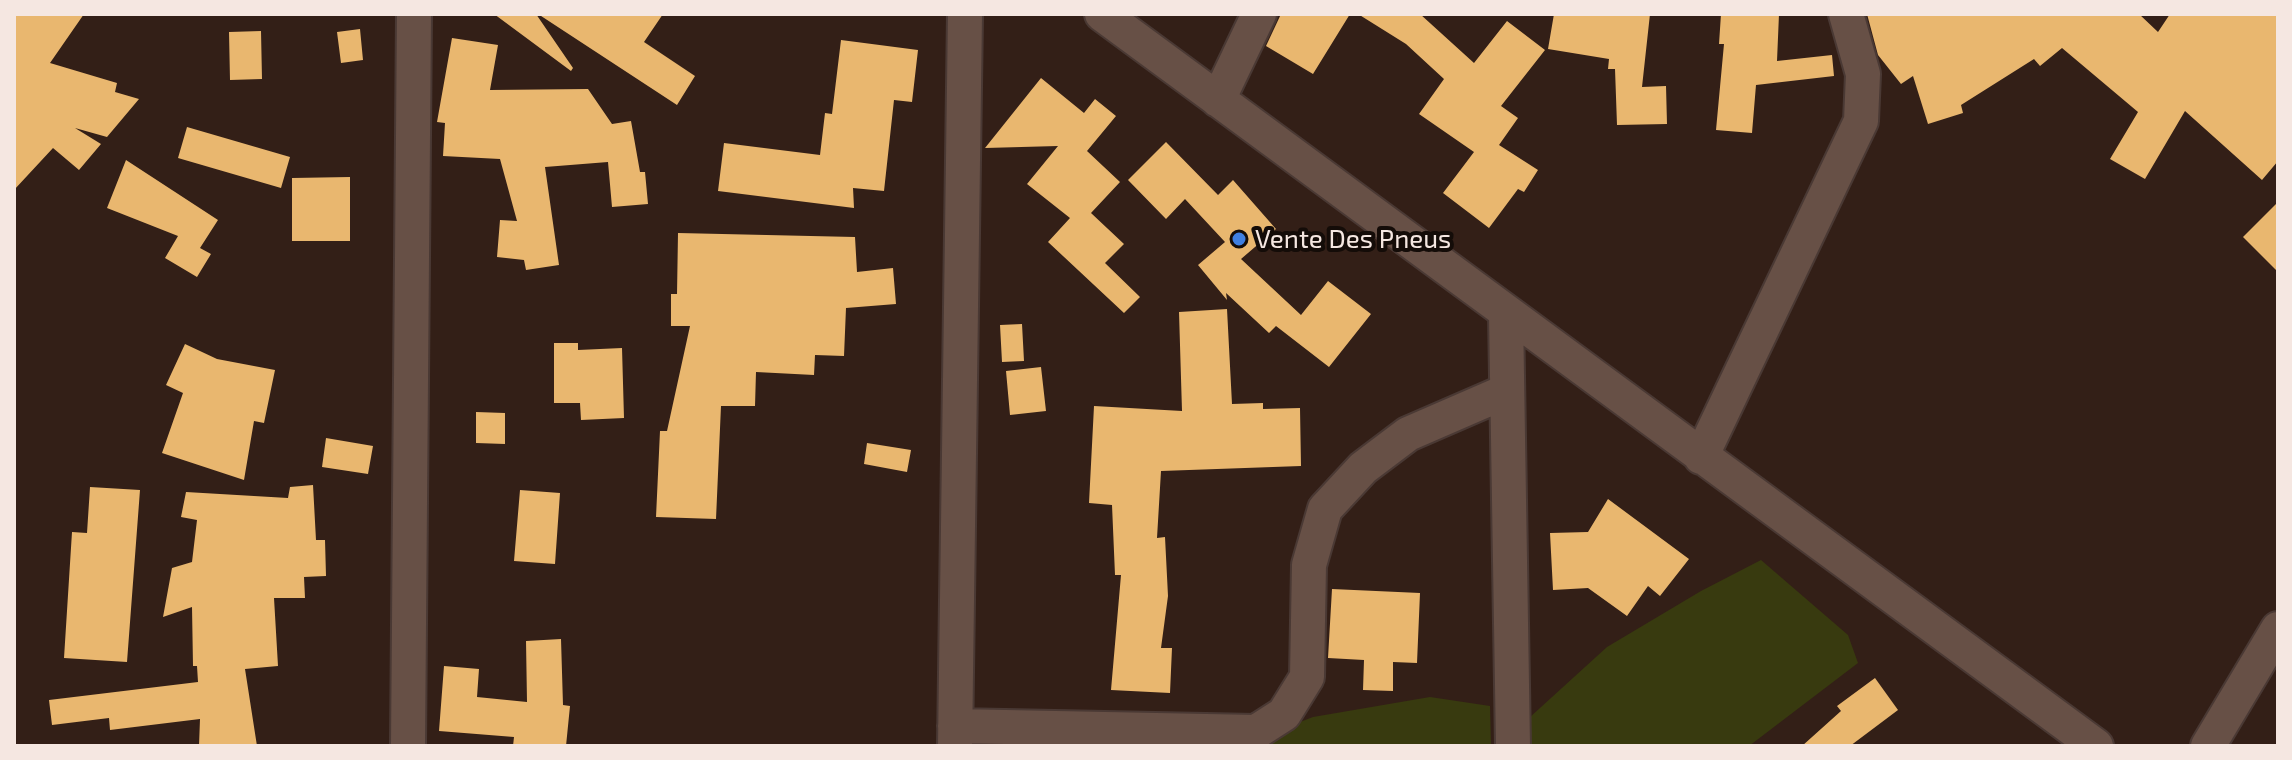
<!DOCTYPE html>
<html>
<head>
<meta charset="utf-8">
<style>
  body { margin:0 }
  #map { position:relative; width:2292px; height:760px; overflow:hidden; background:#331f17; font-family:"Exo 2",sans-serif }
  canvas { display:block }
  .frame { position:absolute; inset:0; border:16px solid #f5e7e1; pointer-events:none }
</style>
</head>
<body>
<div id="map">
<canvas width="2292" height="760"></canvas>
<div class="frame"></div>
</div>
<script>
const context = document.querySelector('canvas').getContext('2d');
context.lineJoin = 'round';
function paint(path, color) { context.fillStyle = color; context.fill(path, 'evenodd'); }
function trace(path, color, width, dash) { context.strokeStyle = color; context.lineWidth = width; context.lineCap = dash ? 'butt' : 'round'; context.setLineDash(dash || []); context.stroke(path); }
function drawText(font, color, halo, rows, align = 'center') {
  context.font = font + ' "Exo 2",sans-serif'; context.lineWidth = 8; context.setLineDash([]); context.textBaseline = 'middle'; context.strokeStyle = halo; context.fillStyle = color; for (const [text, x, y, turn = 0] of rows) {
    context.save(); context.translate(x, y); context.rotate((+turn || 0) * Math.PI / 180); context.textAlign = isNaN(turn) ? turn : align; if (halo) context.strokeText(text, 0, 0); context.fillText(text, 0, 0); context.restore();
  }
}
const green = new Path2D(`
  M1761,560L1848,635L1858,663L1749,746H1529V718L1607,647L1701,591Z
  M1430,697L1490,706L1491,746H1238L1313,717Z`);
const building = new Path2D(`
  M14,14H84L50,63L117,83L115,92L139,99L107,137L75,128L101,144L79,170L53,148L14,190Z
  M494,14H536L573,68L571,71Z
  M538,14H663L644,42L695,76L677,105Z
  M1281,14H1350L1313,74L1266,46Z
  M1358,14H1420L1474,63L1507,21L1545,50L1501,106L1518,118L1499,145L1538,170L1524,192L1518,189L1489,228L1443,193L1474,152L1419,114L1444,79L1406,44Z
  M1554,14H1650L1642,87L1666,86L1667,124L1617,125L1615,69H1608L1609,59L1548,49Z
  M1721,14H1779L1777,61L1832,55L1834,76L1756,85L1752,133L1716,130L1724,44H1719Z
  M1867,14H2139L2158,32L2170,14H2278V161L2262,180L2185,111L2145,179L2110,159L2138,112L2062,48L2040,66L2034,59L1961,105L1963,113L1928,124L1913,76L1901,84L1878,55Z
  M360,29L363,60L341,63L337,32Z
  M261,31L262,79L230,80L229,32Z
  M452,38L498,45L490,90L588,89L612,124L631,121L640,172H645L648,204L612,207L608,162L545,167L559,265L526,270L524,260L497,257L500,220L517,221L500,159L443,156L445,123L437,122Z
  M841,40L918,50L912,102L894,100L884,191L853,188L854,208L718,191L724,143L820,155L825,113L832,114Z
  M1041,78L1084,113L1095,99L1116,116L1087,151L1120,182L1091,213L1124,244L1105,263L1140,297L1124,313L1048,242L1070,218L1027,184L1058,146L985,148Z
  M187,127L290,157L281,188L178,158Z
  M1166,142L1218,195L1233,180L1276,229L1241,259L1301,315L1328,281L1371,314L1329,367L1276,326L1269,333L1226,293L1227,300L1198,265L1225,242L1185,199L1166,219L1128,180Z
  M126,160L218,220L200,248L211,254L197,277L165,258L178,236L107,208Z
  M350,177V241H292V178Z
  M2278,202V272L2243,237Z
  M678,233L855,237L857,272L893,268L896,304L846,308L844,356L815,355L814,375L756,372L755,406H721L716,519L656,517L660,431H667L690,326H671V294H677Z
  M1227,309L1232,404L1263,403V409L1300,408L1301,466L1161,471L1157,538L1165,537L1168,596L1161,648H1172L1170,693L1111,690L1121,575H1115L1112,505L1089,503L1094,406L1182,411L1179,312Z
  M1022,324L1024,361L1002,362L1000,325Z
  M554,343H578V350L622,348L624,418L581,420L580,403H554Z
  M185,344L217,359L275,370L264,423L254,421L244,480L162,453L183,393L166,385Z
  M1041,367L1046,411L1010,415L1006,371Z
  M476,412L505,413V444L476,443Z
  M326,438L373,446L368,474L322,467Z
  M867,443L911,450L907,472L864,464Z
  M313,485L316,540H325L326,576L304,577L305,598H274L278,666L245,669L257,746H199L200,719L110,730L109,718L52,725L49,700L198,682L197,666H193L192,607L163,617L172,568L192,562L197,520L181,517L186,492L288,498L290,487Z
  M90,487L140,490L127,662L64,658L72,532L87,533Z
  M520,490L560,493L555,564L514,561Z
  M1608,499L1689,559L1660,596L1648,586L1627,616L1588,588L1553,590L1550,533L1588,532Z
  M1332,589L1420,593L1417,663L1393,662V691L1363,690L1364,660L1328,658Z
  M561,639L563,705L570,706L566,746H513L514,737L439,731L444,666L479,669L477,697L527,702L526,641Z
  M1875,678L1898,710L1850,746H1802L1841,711L1837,706Z`);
const minor = new Path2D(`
  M1102,14L2096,746
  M1218,100L1259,14
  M1506,314L1513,746
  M1701,457L1861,121L1863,74L1846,14
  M955,726L1256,732L1284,714L1307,677L1309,565L1325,509L1363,468L1408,434L1507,391
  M408,746L414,14
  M955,746L965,14
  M2208,746L2278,629`);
const markers = [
  [1239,239,8,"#3f7fe0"]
];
const poiNames = [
  ["Vente Des Pneus",1255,239]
];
paint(green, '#383a0f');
paint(building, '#e9b76f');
trace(minor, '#4a3934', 38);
trace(minor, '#675046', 34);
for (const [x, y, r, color] of markers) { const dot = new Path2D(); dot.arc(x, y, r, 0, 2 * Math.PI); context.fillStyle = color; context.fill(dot); trace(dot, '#140c08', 3); }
drawText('26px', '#f5e7e1', '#140c08', poiNames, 'left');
</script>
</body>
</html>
